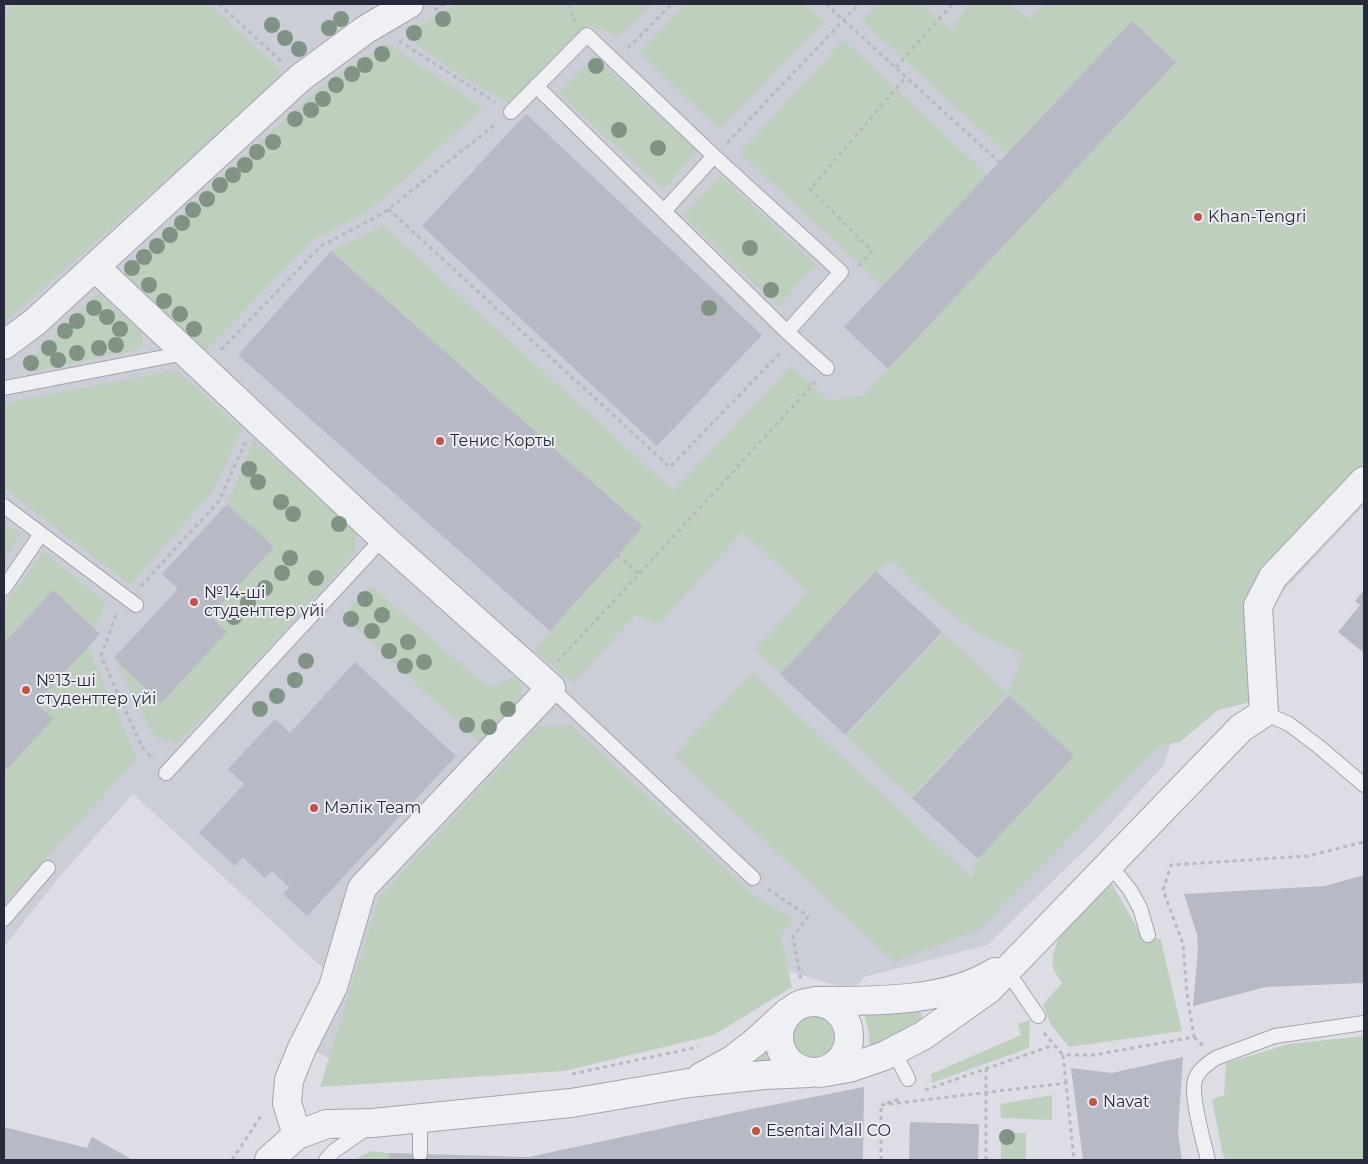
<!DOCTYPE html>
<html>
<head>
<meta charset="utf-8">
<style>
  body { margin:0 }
  #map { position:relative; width:1368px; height:1164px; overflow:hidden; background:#dddee5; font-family:Montserrat,sans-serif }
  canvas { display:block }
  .frame { position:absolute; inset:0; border:5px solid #272a3b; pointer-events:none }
</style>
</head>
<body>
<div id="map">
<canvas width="1368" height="1164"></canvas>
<div class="frame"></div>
</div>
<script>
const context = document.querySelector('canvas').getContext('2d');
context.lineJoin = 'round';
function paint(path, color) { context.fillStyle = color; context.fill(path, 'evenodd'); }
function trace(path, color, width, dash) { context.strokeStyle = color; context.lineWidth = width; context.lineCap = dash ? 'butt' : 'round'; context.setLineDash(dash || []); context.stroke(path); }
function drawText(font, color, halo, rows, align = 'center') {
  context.font = font + ' Montserrat,sans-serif'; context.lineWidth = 4; context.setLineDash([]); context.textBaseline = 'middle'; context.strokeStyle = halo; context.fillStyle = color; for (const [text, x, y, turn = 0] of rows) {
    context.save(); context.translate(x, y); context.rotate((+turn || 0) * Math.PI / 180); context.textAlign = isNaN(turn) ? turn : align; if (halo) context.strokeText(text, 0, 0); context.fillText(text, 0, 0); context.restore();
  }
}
const built = new Path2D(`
  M4,4H1364V505L1187,694L1164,765L1097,838L987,945L864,977L853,991L783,969L356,1073L293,1039L325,970L133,794L60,876L4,947Z`);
const green = new Path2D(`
  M14,4H209L274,64L283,77L4,323V15Z
  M459,4H653L619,36L588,25L511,104C474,84 437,63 405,34Z
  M685,4H804L824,22L719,129L640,53Z
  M877,4H921L951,30L969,4H1011L1029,20L1044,4H1364V469L1262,579L1251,702L1218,710L1180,742L1159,746L979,930L894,962L674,756L752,673L972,878L978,859L1074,756L1008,694L1023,654C1013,649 1002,645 991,640C953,619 922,590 892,560L876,571L780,674L755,650L808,592L742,532L659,624L635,615L573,684L534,650L642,527L331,251L383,226L674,491L791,366L829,401L864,395L1176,62L1132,21L1007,154L862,21Z
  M844,40L987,175L883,286L740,153Z
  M387,43L483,108L369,211L313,240L205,351L121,275L234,165L329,80Z
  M594,56L697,151L663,189L559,94Z
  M721,176L816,265L778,306L683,216Z
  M99,293L141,332L143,344L137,350L29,372L23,366Z
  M177,370L242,429L213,491L130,585L4,488V403Z
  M253,440L354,529L356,549L348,561L240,680L177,744L154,736L114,658L161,703L227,632L210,616L274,547L227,504Z
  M4,522L20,535L4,560Z
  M43,552L106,602L95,630L53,591L4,643V606Z
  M372,587L477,678L492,688L514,676L521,682L523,699L482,745L342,615Z
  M943,633L1008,694L911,797L846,736Z
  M88,647L137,759L4,904V772L52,719L36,703Z
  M571,725L753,895L792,919L781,936L792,987L714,1035L564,1071L320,1087L379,897L537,727Z
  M1112,884L1139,931L1161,940L1182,1031L1069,1047L1051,1025L1043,1004L1062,983C1059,978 1054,972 1053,966C1048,934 1092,904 1112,884Z
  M916,1009L921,1012L923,1022L869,1056C871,1039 868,1026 862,1010Z
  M788 1037a26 26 0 1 1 52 0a26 26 0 1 1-52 0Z
  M1030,1020L1029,1048L932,1083L931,1074L1021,1035L1018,1024Z
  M1364,1036V1160H1225L1222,1152L1212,1099L1224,1095L1226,1063L1289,1044Z
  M766,1044L771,1058L777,1066L740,1068Z
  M1052,1095V1120L1001,1118L1000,1104Z
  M1001,1133H1026V1160H1001Z
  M371,1151L389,1153V1160H353Z`);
const building = new Path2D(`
  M1132,21L1176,62L888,369L844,327Z
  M526,114L762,335L657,446L422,226Z
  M331,251L643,527L550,631L238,355Z
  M227,504L274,547L210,616L227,632L161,703L114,658L178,589L162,574Z
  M876,571L942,632L845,735L780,674Z
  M53,590L100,634L36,703L53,719L4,772V643Z
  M1364,590V653L1338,632L1360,605L1355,601Z
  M355,662L456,756L307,916L283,894L289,887L272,871L265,878L243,857L235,866L199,833L244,784L228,769L275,719L290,733Z
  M1009,695L1074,756L978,859L912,798Z
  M1364,875V983L1266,987L1193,1006L1198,950L1197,934L1184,894L1325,886Z
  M1183,1057L1178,1132L1182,1160H1083L1071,1068L1112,1073Z
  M864,1087L863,1160H389V1153L529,1157L752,1109Z
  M910,1122L979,1124L978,1160H909Z
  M4,1127L87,1148L92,1137L133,1160H4Z`);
const path = new Path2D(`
  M219,4L281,61
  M569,4L575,22
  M826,4L999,162
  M434,10L445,4
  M399,41L495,102
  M628,48L672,4
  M896,67L952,4
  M727,143L859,4
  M388,209L670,467L781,352
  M859,266L872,251L810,189L906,77
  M221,350L321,246L382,214L496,124
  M617,555L639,574
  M141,586L219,501L245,443
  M116,615L101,656L142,747L154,760
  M558,661L688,521L815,382
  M768,889L808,916L793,937L801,981
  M1044,1033L1063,1055
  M1194,1037L1203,1046
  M572,1074L698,1047
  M1066,1083L1063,1055H1094L1194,1037L1187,994L1183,944L1163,890L1171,865L1308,856L1364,842
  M925,1090L1054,1045
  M887,1103L902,1098
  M881,1105L1066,1083L1074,1160
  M232,1160L263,1113
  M881,1160V1105
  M986,1160V1069`);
const service = new Path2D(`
  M536,86L787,332
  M511,112L587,35L714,156L841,272L787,332L827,368
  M664,211L714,156
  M4,388L185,353
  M4,506L136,605
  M4,588L41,534
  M551,688L753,878
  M1264,713L1289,724L1318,746L1364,785
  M166,773L383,538
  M1110,865L1130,890L1140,908L1148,935
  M4,919L48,868
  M1007,971L1038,1016
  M894,1051L908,1079
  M420,1118V1154
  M326,1160L334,1151L368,1127
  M1208,1160C1204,1144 1190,1094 1195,1080C1198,1070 1207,1064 1216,1058L1275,1036L1364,1023`);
const minor = new Path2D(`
  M95,267L383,538L551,688L362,888L333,987L302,1048L289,1080L287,1103L297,1135
  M4,345L35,322L300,78L365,30L409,4
  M815,1001C871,1001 946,1003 995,972
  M779 1037a35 35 0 1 1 70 0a35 35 0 1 1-70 0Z
  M820,1073L849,1068L884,1056L924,1035L989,989L1241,728L1264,713L1258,606L1273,577L1364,481
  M701,1077L732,1060L754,1043L788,1012
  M269,1160L297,1135L327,1124L373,1123L571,1103L689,1083L764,1075L810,1073`);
const trees = [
  [341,19],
  [443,19],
  [272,25],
  [329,28],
  [414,33],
  [285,38],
  [299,49],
  [382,54],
  [365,65],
  [596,66],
  [352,74],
  [336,85],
  [323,99],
  [311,110],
  [295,119],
  [619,130],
  [273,142],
  [658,148],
  [257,152],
  [245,165],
  [233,175],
  [220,185],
  [207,199],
  [193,210],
  [182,223],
  [170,235],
  [157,246],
  [750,248],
  [144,257],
  [132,268],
  [149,285],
  [771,290],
  [164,301],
  [94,308],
  [709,308],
  [180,314],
  [107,317],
  [77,321],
  [120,329],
  [194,329],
  [65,331],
  [116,345],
  [49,348],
  [99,348],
  [77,353],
  [58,360],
  [31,363],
  [249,469],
  [258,482],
  [281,502],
  [293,514],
  [339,524],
  [290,558],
  [282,573],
  [316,578],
  [265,588],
  [365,599],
  [248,603],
  [382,615],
  [234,617],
  [351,619],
  [372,631],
  [408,642],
  [389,651],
  [306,661],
  [424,662],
  [405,666],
  [295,680],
  [277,696],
  [260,709],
  [508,709],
  [467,725],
  [489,727],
  [1007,1137]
];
const markers = [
  [1198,217,5,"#c35249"],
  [440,441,5,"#c35249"],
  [194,602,5,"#c35249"],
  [26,690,5,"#c35249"],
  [314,808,5,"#c35249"],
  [1093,1102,5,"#c35249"],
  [756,1131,5,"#c35249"]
];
const poiNames = [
  ["Khan-Tengri",1208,217],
  ["Тенис Корты",450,441],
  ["№14-ші",204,593],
  ["студенттер үйі",204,611],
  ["№13-ші",36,681],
  ["студенттер үйі",36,699],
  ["Мәлік Team",324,808],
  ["Navat",1103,1102],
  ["Esentai Mall СО",766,1131]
];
paint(built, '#cbcdd7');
paint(green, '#bfcfbe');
paint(building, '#b7b9c5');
trace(service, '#a3a4af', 16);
trace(minor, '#a3a4af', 30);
trace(path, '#b7b9c0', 3, [4, 4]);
trace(service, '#eff0f4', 14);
trace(minor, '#eff0f4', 28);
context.fillStyle = '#819385';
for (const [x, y] of trees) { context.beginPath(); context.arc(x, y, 8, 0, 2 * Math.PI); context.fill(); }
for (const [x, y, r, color] of markers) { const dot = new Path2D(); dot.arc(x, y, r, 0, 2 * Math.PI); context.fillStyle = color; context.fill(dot); trace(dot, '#ecedf3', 2); }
drawText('16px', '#272a3b', '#ecedf3', poiNames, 'left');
</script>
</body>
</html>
